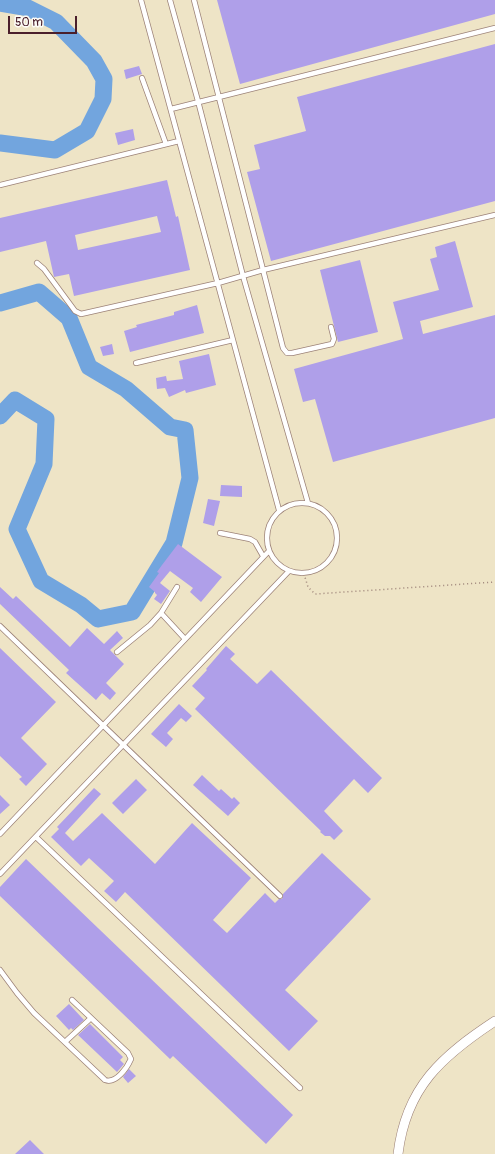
<!DOCTYPE html>
<html>
<head>
<meta charset="utf-8">
<style>
  body { margin:0 }
  #map { position:relative; width:495px; height:1154px; overflow:hidden; background:#eee4c6; font-family:Pangolin,sans-serif }
  canvas { display:block }
  .scale { position:absolute; left:8px; top:16px; width:69px; height:18px; box-sizing:border-box; border:2px solid #4a1f2b; border-top:0; padding-left:5px; font-size:12px; line-height:14px; white-space:nowrap; color:#4a1f2b; -webkit-text-stroke:3px #fdfcf7; paint-order:stroke }
</style>
</head>
<body>
<div id="map">
<canvas width="495" height="1154"></canvas>
<div class="scale">50 m</div>
</div>
<script>
const context = document.querySelector('canvas').getContext('2d');
context.lineJoin = 'round';
function trace(path, color, width, dash) { context.strokeStyle = color; context.lineWidth = width; context.lineCap = dash ? 'butt' : 'round'; context.setLineDash(dash || []); context.stroke(path); }
function paint(path, color) { context.fillStyle = color; context.fill(path, 'evenodd'); }
const river = new Path2D(`
  M0,3L28,8L56,22L94,61L104,79L103,99L87,131L55,150L0,143
  M0,303L39,292L69,318L89,367L126,389L170,427L185,430L190,478L174,543L132,612L98,619L81,605L41,581L17,529L44,464L46,419L15,400L0,416`);
const building = new Path2D(`
  M217,0H495V14L240,84Z
  M495,44V201L271,261L247,172L260,169L254,145L306,131L297,97Z
  M139,66L142,74L126,79L124,70Z
  M133,129L135,140L118,145L115,133Z
  M167,180L176,217L178,216L190,270L74,296L69,274L54,277L46,241L0,252V218ZM157,216L161,232L78,250L75,235Z
  M455,241L473,307L420,321L423,334L495,315V418L333,462L315,399L303,402L294,369L403,339L393,302L439,290L430,259L437,257L435,247Z
  M360,260L378,332L338,342L320,270Z
  M197,305L204,333L130,352L124,331L137,327L136,325L174,315V312Z
  M112,344L114,354L103,356L100,347Z
  M209,354L216,385L186,393L185,390L169,397L165,388L157,389L156,378L166,376L167,381L183,379L179,361Z
  M221,485L242,486V497L220,496Z
  M208,499L220,501L214,526L203,523Z
  M178,544L222,577L201,602L190,592L193,588L170,571L160,583L170,591L161,604L154,599L157,595L155,593V592L149,587L159,573L157,572L162,565Z
  M0,587L13,599L16,596L70,647L87,628L104,644L117,631L123,638L110,650L124,664L106,683L116,693L110,700L102,693L96,700L66,673L69,670L0,604Z
  M226,646L235,654L230,659L257,684L271,670L382,778L368,793L354,779L324,811L343,831L334,840L330,836H325L320,832L321,831L195,709L205,698L192,686L207,670L206,669Z
  M0,648L56,702L21,738L47,764L26,786L19,779L22,777L0,756Z
  M179,704L192,716L186,722L181,718L167,733L173,739L166,747L151,734Z
  M202,775L219,791L221,789L232,799L234,797L240,803L228,816L193,785Z
  M136,779L147,790L123,814L112,803Z
  M94,788L101,794L65,833L73,841L102,813L155,864L192,823L251,878L213,920L227,933L265,893L275,903L279,899H282L283,894L322,853L371,899L285,990L318,1021L289,1051L125,892L116,902L104,891L114,881L89,858L81,866L51,837L59,829L57,827Z
  M0,795L10,805L0,814Z
  M26,859L293,1115L266,1144L173,1056L170,1059L0,896V887Z
  M69,1004L84,1020L73,1030L71,1028L69,1030L56,1016Z
  M90,1024L123,1057L120,1060L124,1064L117,1072L78,1035Z
  M129,1069L136,1076L128,1083L123,1077Z
  M30,1140L44,1154H15Z`);
const path = new Path2D(`
  M304,574L308,587L315,594L495,582`);
const lane = new Path2D(`
  M141,0L279,510
  M170,0L198,101L243,276L308,503
  M194,0L283,348L287,353H292L332,344L334,339L331,327
  M142,78L166,144
  M171,109L495,28
  M0,185L179,141
  M37,263L44,269L75,311L81,314L218,283L263,270L495,215
  M136,363L233,340
  M267 538a35 35 0 1 1 70 0a35 35 0 1 1-70 0Z
  M220,533L250,539L255,542L263,556
  M161,613L185,639
  M0,626L280,896
  M117,652L150,625L161,613L177,587
  M0,834L269,551
  M36,837L300,1088
  M0,874L289,571
  M0,970L17,993L34,1013L105,1080C116,1084 127,1068 131,1059L128,1053L72,1000
  M65,1042L91,1018`);
const street = new Path2D(`
  M398,1154C406,1087 442,1056 495,1021`);
trace(river, '#72a5de', 17);
paint(building, '#af9fe9');
trace(lane, '#9c8278', 6);
trace(street, '#9c8278', 10);
trace(path, '#9c8278', 1.5, [1, 3]);
trace(lane, '#fff', 4.5);
trace(street, '#fff', 9);
</script>
</body>
</html>
